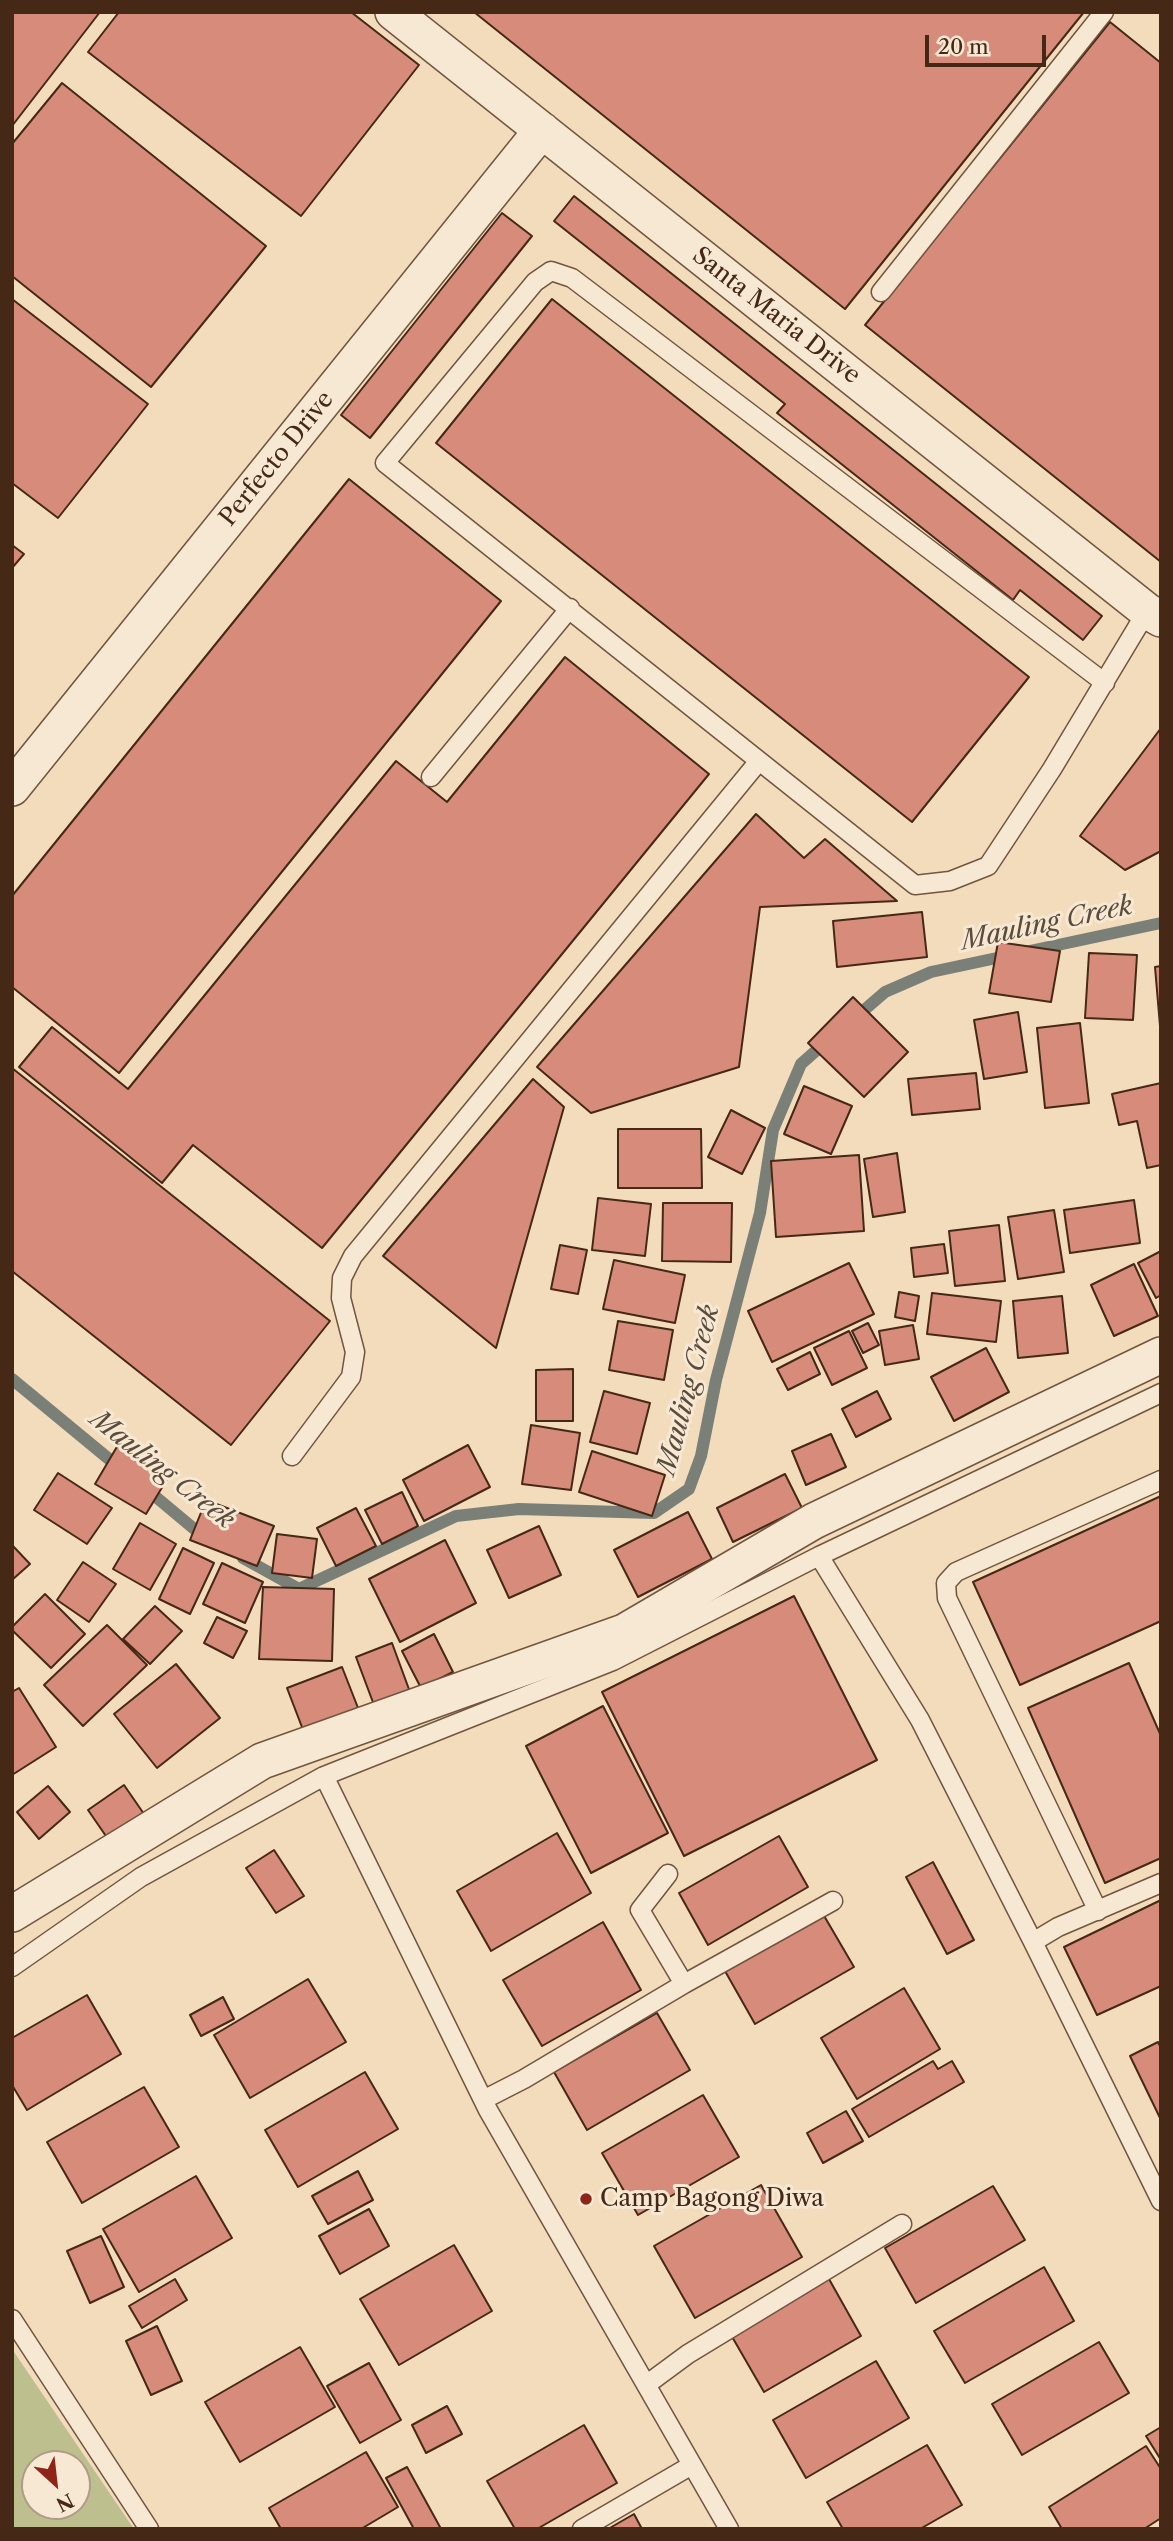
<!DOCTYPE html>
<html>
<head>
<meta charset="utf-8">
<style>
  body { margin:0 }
  #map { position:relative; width:1173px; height:2541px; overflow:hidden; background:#f3dcbb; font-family:"Libre Caslon Text",serif }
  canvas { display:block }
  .frame { position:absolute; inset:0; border:14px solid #462816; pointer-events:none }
  .north { position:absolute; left:21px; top:2450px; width:70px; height:70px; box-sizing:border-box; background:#f7e8d3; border:2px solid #b09b87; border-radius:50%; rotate:153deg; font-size:19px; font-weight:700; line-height:28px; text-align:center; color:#462816 }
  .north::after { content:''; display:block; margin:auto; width:24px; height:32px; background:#8f2418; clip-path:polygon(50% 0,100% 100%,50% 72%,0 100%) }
  .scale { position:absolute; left:925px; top:35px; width:121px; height:32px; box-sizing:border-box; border:4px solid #462816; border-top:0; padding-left:9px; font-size:21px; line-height:24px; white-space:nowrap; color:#462816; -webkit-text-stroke:5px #f7e8d3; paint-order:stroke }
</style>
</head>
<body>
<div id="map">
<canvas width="1173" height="2541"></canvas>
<div class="frame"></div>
<div class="north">N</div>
<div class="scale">20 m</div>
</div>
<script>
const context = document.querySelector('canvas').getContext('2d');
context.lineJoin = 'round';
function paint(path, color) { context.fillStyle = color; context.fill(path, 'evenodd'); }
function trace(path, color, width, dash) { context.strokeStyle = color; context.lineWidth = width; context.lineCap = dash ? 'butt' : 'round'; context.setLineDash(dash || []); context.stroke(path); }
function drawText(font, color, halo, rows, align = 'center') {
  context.font = font + ' "Libre Caslon Text",serif'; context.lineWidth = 6; context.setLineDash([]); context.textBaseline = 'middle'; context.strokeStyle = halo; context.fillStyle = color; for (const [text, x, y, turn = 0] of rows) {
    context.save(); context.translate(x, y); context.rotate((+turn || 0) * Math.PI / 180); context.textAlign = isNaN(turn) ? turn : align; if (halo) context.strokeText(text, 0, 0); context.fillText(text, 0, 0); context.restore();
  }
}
const green = new Path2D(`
  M12,2349L134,2529H12ZM35,2464H77V2506H35Z`);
const stream = new Path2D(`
  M855,1018L885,992L931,972L1161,923
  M12,1379L121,1469
  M144,1487L205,1538
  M243,1558L299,1589L456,1516L519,1509L654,1513L689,1489L701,1456L716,1380L760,1213L773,1130L801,1064L827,1041`);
const building = new Path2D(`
  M12,12H100L12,126Z
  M119,12H351L419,65L301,216L88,52Z
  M474,12H1084L845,309Z
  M1110,22L1161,63V562L865,325Z
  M62,83L266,246L151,387L12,276V144Z
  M574,196L1102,616L1083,640L1020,590L1013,600L777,413L785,404L554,221Z
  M502,213L532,236L370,438L341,415Z
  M12,299L148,404L58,518L12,483Z
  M552,299L1029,677L912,822L436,443Z
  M349,479L501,601L119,1073L12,987V896Z
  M12,545L24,554L12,568Z
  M565,657L709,774L322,1248L193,1145L162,1183L19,1067L52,1027L128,1089L396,761L447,802Z
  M1161,728V851L1125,870L1080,836Z
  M756,814L804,858L825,839L897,901L760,907L739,1067L591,1113L537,1067Z
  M922,912L927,957L837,967L833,921Z
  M998,942L1060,951L1051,1002L989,993Z
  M1089,953L1137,955L1133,1020L1085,1018Z
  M1161,966V1026H1160L1155,967Z
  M853,997L908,1052L864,1097L808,1043Z
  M1018,1012L1027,1072L984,1079L974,1020Z
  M1080,1023L1089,1103L1045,1108L1037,1028Z
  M12,1068L330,1321L231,1445L12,1271Z
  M976,1073L980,1109L912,1115L908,1079Z
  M533,1079L564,1107L496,1348L383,1256Z
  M1161,1083V1165L1147,1168L1137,1121L1119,1125L1112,1094Z
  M804,1086L852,1106L831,1154L784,1134Z
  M731,1110L765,1128L742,1174L708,1157Z
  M618,1129H701L702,1188H618Z
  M897,1153L905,1212L873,1217L864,1159Z
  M859,1155L864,1231L776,1237L771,1161Z
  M598,1198L651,1204L645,1256L592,1250Z
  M1134,1200L1140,1243L1070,1253L1064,1210Z
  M663,1203H732L731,1262L662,1261Z
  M1054,1210L1064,1272L1018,1279L1008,1217Z
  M999,1225L1005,1281L955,1286L949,1231Z
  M944,1244L948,1273L914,1277L911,1248Z
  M560,1245L587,1250L578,1294L551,1289Z
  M1161,1251V1295L1156,1298L1138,1263Z
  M614,1260L685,1275L675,1323L603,1309Z
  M849,1263L874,1314L772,1362L748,1311Z
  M1134,1264L1158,1316L1114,1336L1091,1285Z
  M899,1292L919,1296L915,1321L895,1317Z
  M932,1293L1001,1301L996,1342L927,1334Z
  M1062,1296L1068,1353L1018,1358L1013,1301Z
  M618,1321L673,1330L664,1380L609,1370Z
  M868,1323L879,1345L863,1353L852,1331Z
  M913,1325L919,1359L885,1365L879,1331Z
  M849,1331L867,1368L832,1385L814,1348Z
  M986,1348L1009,1392L954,1421L931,1377Z
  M810,1352L820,1374L788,1390L777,1369Z
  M573,1369V1421H536V1370Z
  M604,1391L650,1403L637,1454L590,1442Z
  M877,1391L891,1419L856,1437L842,1409Z
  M531,1425L580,1433L571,1490L522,1484Z
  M831,1434L846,1467L806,1485L792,1451Z
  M118,1445L169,1476L146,1514L95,1484Z
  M468,1445L490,1487L424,1521L403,1480Z
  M592,1451L665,1475L652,1516L579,1492Z
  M58,1473L112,1508L87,1544L34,1510Z
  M785,1474L802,1508L733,1542L717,1508Z
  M402,1492L418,1526L382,1544L365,1510Z
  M1161,1496V1621L1020,1685L973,1582Z
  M206,1500L274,1526L257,1566L190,1540Z
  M356,1508L376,1546L336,1566L317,1528Z
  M688,1512L712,1559L638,1597L614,1550Z
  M140,1523L176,1544L150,1590L113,1569Z
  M539,1526L561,1575L509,1598L487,1550Z
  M277,1534L317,1539L312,1578L272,1573Z
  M445,1540L476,1603L400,1642L369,1579Z
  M12,1545L30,1564L12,1580Z
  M183,1548L214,1563L190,1614L159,1599Z
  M83,1562L116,1584L89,1622L57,1600Z
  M222,1563L263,1582L245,1623L203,1604Z
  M263,1587L334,1589L332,1661L259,1659Z
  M45,1594L85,1634L51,1668L12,1630V1627Z
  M794,1596L877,1760L684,1856L602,1692Z
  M155,1606L182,1631L150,1664L123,1639Z
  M217,1617L247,1631L233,1658L204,1643Z
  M107,1625L147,1665L83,1726L44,1685Z
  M434,1634L453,1672L421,1688L402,1651Z
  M392,1643L410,1692L374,1705L356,1657Z
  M1129,1663L1161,1736V1858L1105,1883L1028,1708Z
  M176,1664L220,1718L157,1768L114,1714Z
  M342,1667L360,1713L305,1735L287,1688Z
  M19,1688L56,1747L12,1775V1692Z
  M603,1706L668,1833L591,1873L526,1746Z
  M124,1785L144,1814L108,1839L88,1810Z
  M48,1786L70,1812L39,1839L17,1812Z
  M557,1833L591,1893L491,1951L457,1891Z
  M779,1836L808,1887L708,1945L679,1893Z
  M274,1850L304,1896L276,1913L246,1868Z
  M933,1862L974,1940L947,1954L906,1877Z
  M1161,1900V1986L1097,2015L1064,1947Z
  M823,1914L854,1967L755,2024L725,1971Z
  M603,1922L641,1990L542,2046L503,1980Z
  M308,1979L346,2042L250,2098L214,2035Z
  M904,1988L940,2049L857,2099L821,2038Z
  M87,1995L121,2054L27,2110L12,2085V2038Z
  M223,1997L234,2019L201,2036L190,2015Z
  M657,2013L690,2070L587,2130L554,2072Z
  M1158,2042L1161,2048V2120L1130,2056Z
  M933,2061L938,2069L952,2061L964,2082L869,2137L852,2109Z
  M365,2072L398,2129L298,2187L265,2130Z
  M144,2087L179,2147L82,2203L47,2142Z
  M703,2095L739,2157L638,2215L602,2153Z
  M846,2111L863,2141L823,2163L807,2133Z
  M358,2171L373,2200L328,2224L312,2196Z
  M196,2176L232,2238L139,2292L103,2229Z
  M761,2185L802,2257L695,2318L654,2246Z
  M993,2186L1025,2240L916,2303L885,2248Z
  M369,2209L389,2246L340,2274L319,2236Z
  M101,2236L124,2287L90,2303L67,2251Z
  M454,2245L492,2311L399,2365L360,2299Z
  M1044,2267L1074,2321L965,2383L934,2331Z
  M175,2279L187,2300L142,2328L129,2306Z
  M829,2279L861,2336L764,2392L731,2335Z
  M157,2326L182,2381L151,2395L126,2341Z
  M1099,2342L1129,2393L1022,2455L992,2404Z
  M300,2347L335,2407L240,2462L205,2402Z
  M876,2361L909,2418L806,2478L773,2420Z
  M369,2363L401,2420L360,2443L327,2386Z
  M447,2406L462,2434L426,2453L412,2425Z
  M584,2425L617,2483L537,2529H515L487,2481Z
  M1161,2427V2460L1146,2436Z
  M927,2445L962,2505L920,2529H843L827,2502Z
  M1146,2446L1161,2469V2518L1144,2529H1062L1049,2507Z
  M366,2452L398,2507L361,2529H281L269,2508Z
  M407,2467L440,2527L437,2529H414L386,2478Z
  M634,2514L642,2529H608Z`);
const service = new Path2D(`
  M881,292L1104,12
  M1105,683L572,278L551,271L535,282L385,463L915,885L950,881L988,866L1052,769L1147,611
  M431,777L570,608
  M292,1456L351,1377L355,1352L341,1298L342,1278L353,1256L759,761
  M819,1556L920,1720L1033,1942L1161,2201
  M324,1776L488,2110L729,2529
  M668,1874L640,1910L684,1984
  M1098,1911L947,1598L946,1583L956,1572L1161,1480
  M1033,1942L1058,1927L1161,1883
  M12,1967L141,1877L324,1776L613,1661L819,1556L1161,1393
  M483,2100L524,2079L684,1984L833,1901
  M12,2319L149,2529
  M646,2385L688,2354L902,2224
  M582,2529L692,2465`);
const minor = new Path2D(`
  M393,12L1147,611L1161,619
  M12,788L542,130
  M12,1914L262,1761L624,1632L814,1521L1161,1355`);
const markers = [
  [586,2199,7,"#8f2418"]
];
const streetNames = [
  ["Santa Maria Drive",776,316,38],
  ["Perfecto Drive",277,459,-51]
];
const poiNames = [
  ["Camp Bagong Diwa",600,2199]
];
const waterNames = [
  ["Mauling Creek",1047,924,-12],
  ["Mauling Creek",689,1390,-75],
  ["Mauling Creek",162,1470,38]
];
paint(green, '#bebf8e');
trace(stream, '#7a8077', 12);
paint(building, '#d78b7b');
trace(building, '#462816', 2);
trace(service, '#71553f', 21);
trace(minor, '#71553f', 38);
trace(service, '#f7e8d3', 18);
trace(minor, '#f7e8d3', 35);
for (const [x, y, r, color] of markers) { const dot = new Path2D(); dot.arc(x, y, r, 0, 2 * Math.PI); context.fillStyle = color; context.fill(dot); trace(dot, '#f7e8d3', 2.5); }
drawText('24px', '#462816', '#f7e8d3', streetNames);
drawText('24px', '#462816', '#f7e8d3', poiNames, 'left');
drawText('italic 26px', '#5c4c3e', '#f7e8d3', waterNames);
</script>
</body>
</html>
